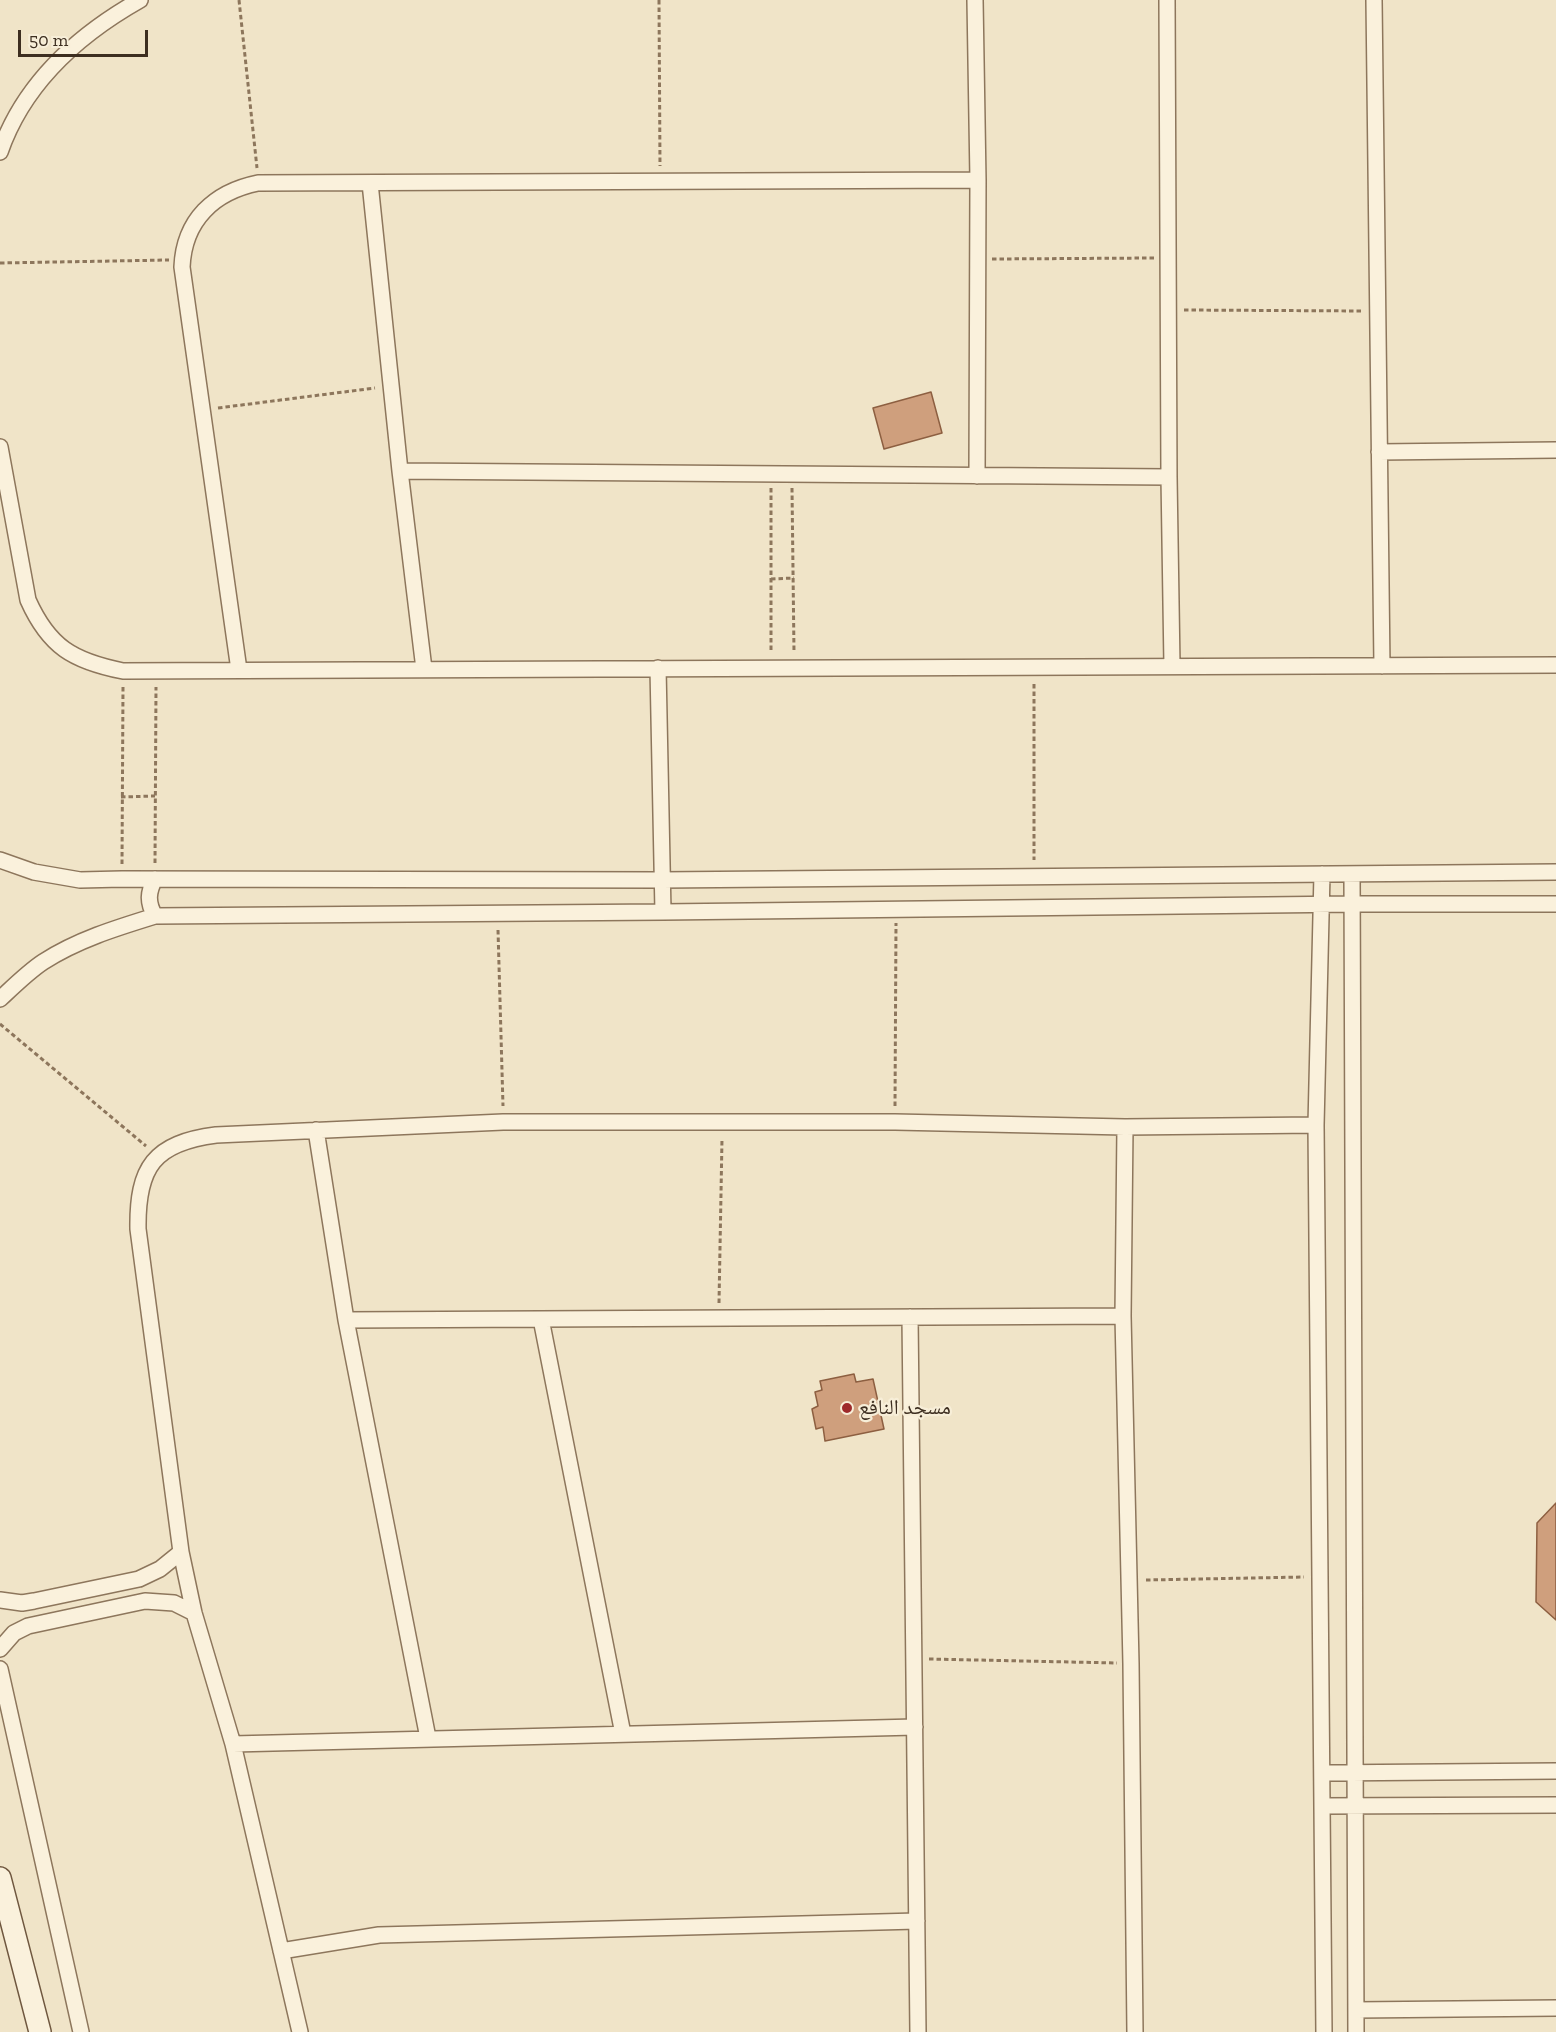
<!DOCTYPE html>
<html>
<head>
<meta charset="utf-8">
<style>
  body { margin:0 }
  #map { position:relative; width:1556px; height:2032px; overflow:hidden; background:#f0e4c8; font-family:"Zilla Slab",serif }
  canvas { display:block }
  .scale { position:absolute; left:18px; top:30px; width:130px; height:27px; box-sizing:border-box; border:3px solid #3d2e20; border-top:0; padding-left:8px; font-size:18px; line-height:21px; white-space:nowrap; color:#3d2e20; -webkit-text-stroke:4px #f7eed8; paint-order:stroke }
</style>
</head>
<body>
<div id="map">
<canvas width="1556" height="2032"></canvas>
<div class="scale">50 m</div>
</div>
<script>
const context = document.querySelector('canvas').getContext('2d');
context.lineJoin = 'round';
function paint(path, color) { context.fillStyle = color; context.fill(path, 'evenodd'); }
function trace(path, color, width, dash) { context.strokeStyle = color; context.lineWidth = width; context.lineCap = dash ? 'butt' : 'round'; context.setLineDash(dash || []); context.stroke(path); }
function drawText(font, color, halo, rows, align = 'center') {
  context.font = font + ' "Zilla Slab","Noto Naskh Arabic",serif'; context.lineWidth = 4.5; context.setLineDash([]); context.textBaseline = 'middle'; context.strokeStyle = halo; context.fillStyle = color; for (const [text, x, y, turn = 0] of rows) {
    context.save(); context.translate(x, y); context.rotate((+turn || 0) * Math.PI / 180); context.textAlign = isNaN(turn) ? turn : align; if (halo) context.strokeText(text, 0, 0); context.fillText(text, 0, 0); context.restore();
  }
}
const building = new Path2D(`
  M931,392L942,433L884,449L873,408Z
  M854,1374L856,1382L873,1379L884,1429L825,1441L823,1427L816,1429L812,1409L818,1406L815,1392L822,1390L820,1381Z
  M1556,1503V1620L1536,1602L1537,1523Z`);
const path = new Path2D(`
  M239,0L257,168
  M659,0L660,166
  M992,259L1154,258
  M0,263L169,260
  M1184,310L1364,311
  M218,408L375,388
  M771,488V652
  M792,488L794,652
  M771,579L794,578
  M1034,684V860
  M121,797L155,796
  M155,863L156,687
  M122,864L123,687
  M498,930L503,1106
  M0,1024L146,1146
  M895,1106L896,923
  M719,1303L722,1139
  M1146,1580L1304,1577
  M929,1659L1117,1663`);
const street = new Path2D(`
  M975,0L978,180L977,476
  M1167,0L1169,477L1172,666
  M1374,0L1382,666
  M0,152C24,83 78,35 140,0
  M370,183L400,471L424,669
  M0,447L28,600C49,647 73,661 123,671L1556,665
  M1379,452L1556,450
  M400,471L1169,477
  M658,668L663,912
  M239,670L182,267C184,220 214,192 258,183L978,180
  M0,860L34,872L80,880L122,879L662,880L1556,872
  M1322,874L1316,1125L1324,2032
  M1352,874L1356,2032
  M155,916C147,902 148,892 155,879
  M0,999C14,986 28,972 43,962C77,940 116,928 155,916L663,912L1353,904H1556
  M1125,1127L1123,1316L1131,1664L1135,2032
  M316,1130L346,1320L428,1738
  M910,1317L918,2032
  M541,1319L623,1734
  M346,1320L1123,1316
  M0,1600L22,1603L34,1601L139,1579L160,1569L181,1552
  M0,1649L14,1633L28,1626L145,1601L174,1603L194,1613
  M0,1669L81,2032
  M233,1744L915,1727
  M1322,1773L1556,1771
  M1323,1806L1556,1805
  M281,1951L379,1935L917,1921
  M1356,2010L1556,2008
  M300,2032L233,1744L194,1613L181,1552L138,1229C137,1167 154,1143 216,1135L503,1122H895L1125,1127L1316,1125`);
const secondary = new Path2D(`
  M0,1878L40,2032`);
const markers = [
  [847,1408,6,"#9e2a2b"]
];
const poiNames = [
  ["مسجد النافع",859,1408]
];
paint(building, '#cf9f7d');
trace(building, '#8d5f41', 1.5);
trace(street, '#8d765c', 18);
trace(secondary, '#6f573f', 24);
trace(path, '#8d765c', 3, [4.5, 3]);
trace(street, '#faf1dc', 15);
trace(secondary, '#faf1dc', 21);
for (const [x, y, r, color] of markers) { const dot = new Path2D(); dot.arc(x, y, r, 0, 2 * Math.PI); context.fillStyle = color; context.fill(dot); trace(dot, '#f7eed8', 2); }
drawText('21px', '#3d2e20', '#f7eed8', poiNames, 'left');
</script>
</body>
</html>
